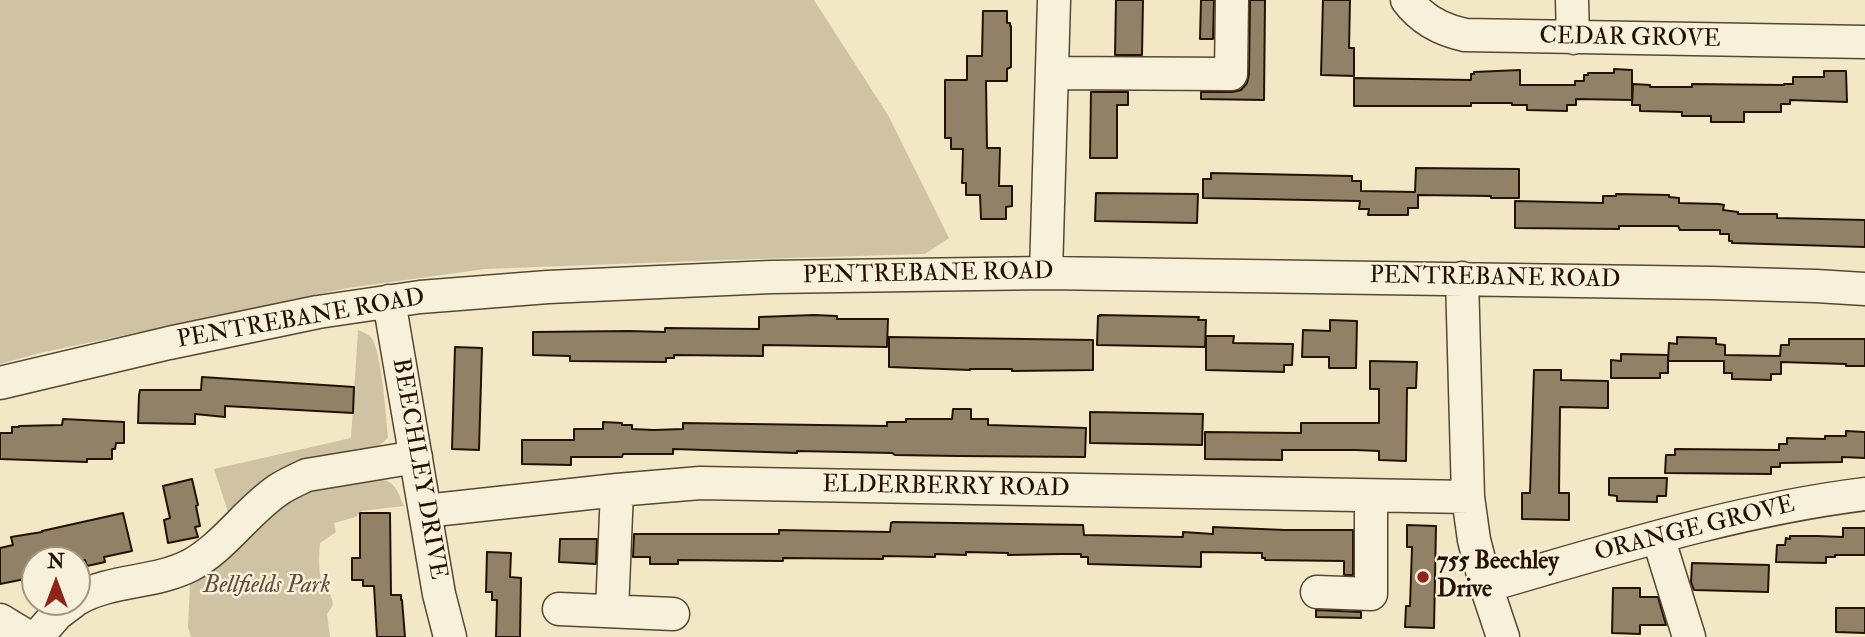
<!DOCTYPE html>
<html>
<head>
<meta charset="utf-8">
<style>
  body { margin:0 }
  #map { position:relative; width:1865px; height:637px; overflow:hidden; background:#f2e8c6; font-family:"IM FELL Double Pica",serif }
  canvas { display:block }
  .north { position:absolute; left:21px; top:546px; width:70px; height:70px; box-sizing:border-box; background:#f7f0da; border:2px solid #a39783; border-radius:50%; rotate:0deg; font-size:19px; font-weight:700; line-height:28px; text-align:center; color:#261100 }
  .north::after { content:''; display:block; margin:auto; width:24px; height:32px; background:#8f2418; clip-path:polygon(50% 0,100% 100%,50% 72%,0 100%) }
</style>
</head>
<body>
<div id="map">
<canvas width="1865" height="637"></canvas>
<div class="north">N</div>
</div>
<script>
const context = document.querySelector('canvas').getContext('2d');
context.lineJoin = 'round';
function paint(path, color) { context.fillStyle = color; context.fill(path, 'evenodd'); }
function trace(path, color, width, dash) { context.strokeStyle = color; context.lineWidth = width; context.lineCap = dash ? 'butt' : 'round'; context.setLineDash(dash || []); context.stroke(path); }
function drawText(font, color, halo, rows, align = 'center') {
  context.font = font + ' "IM FELL Double Pica",serif'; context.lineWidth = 5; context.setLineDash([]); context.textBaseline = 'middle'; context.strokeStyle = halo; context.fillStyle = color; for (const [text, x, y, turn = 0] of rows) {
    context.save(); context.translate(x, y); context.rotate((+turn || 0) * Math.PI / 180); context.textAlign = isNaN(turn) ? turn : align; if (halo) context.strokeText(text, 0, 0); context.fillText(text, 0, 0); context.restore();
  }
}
const green = new Path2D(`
  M0,0H814L888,115L949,238L925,254L724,260L485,269L348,288L40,353L0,364Z
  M358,330C363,332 369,334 372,339C382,354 386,418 388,438L380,445L366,450L229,515L214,469L351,438Z
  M379,479C397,482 397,491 404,506L361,511L356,517L334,523L336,532L320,543C319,554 318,575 323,585C328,595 331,590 333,605L327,614L330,637H191L188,627L190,584L206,576L224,561L222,556L253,528L258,529L308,484L317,490Z`);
const building = new Path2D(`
  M1116,0H1143L1142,55H1115Z
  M1201,0H1214L1213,39H1200Z
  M1250,0H1265L1264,100L1201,99V92H1232L1241,90L1247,83L1249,74Z
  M1323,0H1350L1349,48H1354V76L1321,75Z
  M983,11H1007V23H1010V26H1011V67L1007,69V81H986L987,148H1000L999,186H1012V206L1006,207V219H981L980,195H966V183H962L963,149H951V138H945V80H967V56H982Z
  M1614,69L1632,70V100L1576,99V105H1567V111L1527,110V105H1512V103H1471V106H1354V78L1471,80V74H1474V72L1520,70V85H1575V81H1584V75H1588V73H1614Z
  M1824,71H1846L1847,102L1790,100V104H1781V112H1744V122H1711V116H1682V112L1640,111V105H1632L1633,84L1650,85V87H1692V84L1784,85V84H1793V77H1824Z
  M1091,92H1128V105H1117V158H1090Z
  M1416,168L1519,169V198H1491V196L1418,195V208H1408V215H1368L1369,209H1359L1360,201L1203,198V179H1211V173L1352,176V181H1361V191L1415,192Z
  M1096,193L1198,194L1197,223L1095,221Z
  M1616,194L1669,195V197L1679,198V203L1719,204L1724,205L1723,210L1738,212V214H1777V218L1865,220V247L1732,243V241H1729V234H1720V230H1680L1678,226H1619V229L1515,228V201L1603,203V196H1616Z
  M814,315L837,316V319H888L887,347L763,345V356L674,355V358H666V362L570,361V356L533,355V332L629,331L665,332V328L759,329V317Z
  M1100,315L1199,317L1198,320H1206L1205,347L1097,345L1098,316H1100Z
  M1330,320L1357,321L1356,368H1329V357H1302L1303,330L1330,331Z
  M1206,336H1234L1233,343L1293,344L1292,365H1284V372L1206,370Z
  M889,337L1093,340V370L1012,371V369H970V370L889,367Z
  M1677,337L1716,338V344L1725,345V355L1780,356L1781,345H1789V339H1865V366H1846V364L1781,362V374H1771V380L1732,379V373H1724V361H1668L1669,343L1677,344Z
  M455,347L482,348L479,450L452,449Z
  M1621,354L1668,355V373H1660V378H1611V360L1621,361Z
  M1370,361L1417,362L1416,388H1407L1406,461L1379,460V451L1355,450H1282V460L1205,459V432L1301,433V423H1379V389H1370Z
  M1534,370H1561V380L1608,381V408L1560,407L1559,493H1569V520L1522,519V493H1530Z
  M202,377L354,387L353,413L225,406V417L195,414V424L138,423L139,395L140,390H201Z
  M953,409H971V419H988V425L1086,428L1085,457L958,456L895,455L892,453L797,451V453L673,449V454H623L622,457H571V465L522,464V440H574V429H603V422L622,423V425H632V429L654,430L683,429V423L887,426V422H906V419H952Z
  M1090,412L1203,414L1202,445L1090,443Z
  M63,419L124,422V443H116L115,449H112V459H87V462L0,459V433H12V427H19V426L62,425Z
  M1846,431L1865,432V458L1842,457V462L1780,463V467H1771V474L1665,473L1666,455H1675V449L1779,450V444H1787V438L1825,439V436H1846Z
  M1609,478H1667L1666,496H1657V502L1617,501V496L1609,495Z
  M192,479L198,505L196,506L200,526L195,527L198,537L168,543L164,520L170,518L163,486Z
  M123,513L132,551L104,557L105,562L87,566L85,560H35V577L0,584V548L13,545L11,537L42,532V531Z
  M360,513H390L391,595H401V600H402L405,637H377L374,586H363V580H352V558H360Z
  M893,522L1083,525L1084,535L1138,536L1183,537V532L1213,534V527L1285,530H1353V575H1344V561L1265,560V558H1262V553L1201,552V567L1088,564V557H1081V554H1060L1008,555V553L966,552V555L935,554V557L883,556V559L783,558V561L678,560V564H650V557H633L634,534H779V530L890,532L891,523Z
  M1407,525L1436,526L1434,628L1405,627L1406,606H1410L1412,547H1407Z
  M1843,528H1865V555H1835V557H1826V563L1776,562L1777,545H1785L1786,538L1790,539V536H1817L1843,537Z
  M560,539H597L596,564L559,562Z
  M487,552L511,553L510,577L521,578L520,637H496L497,600H492V592H486Z
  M1692,563L1769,565L1768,592L1694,590L1691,582Z
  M1613,588H1640V597H1658L1666,625H1640V634L1612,633Z
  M1836,608H1865V633L1836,632Z
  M1316,610L1361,612V618L1316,617Z`);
const minor = new Path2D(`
  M1407,0C1422,20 1441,30 1465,35L1865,42
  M1572,0L1573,38
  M1052,73L1231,74L1232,0
  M1046,273L1054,0
  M1462,278L1468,497L1474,540L1486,586L1503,637
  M389,301L439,594L450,637
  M0,383L169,343L318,312L420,297L548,287L771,277L1046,273L1712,283L1816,286L1865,289
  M425,511L617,490L700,483L1468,497
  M1658,537L1689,637
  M1486,586C1611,550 1736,510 1865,494
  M1317,592L1371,594V496
  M77,599C112,579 154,584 191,565C225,546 246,512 278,490C287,484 296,480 307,475L416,457
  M559,609L673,614
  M612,611L617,490
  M0,620L28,637
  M37,637L57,614L73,602`);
const markers = [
  [1423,577,7,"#8f2418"]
];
const streetNames = [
  ["CEDAR GROVE",1630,39,1],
  ["PENTREBANE ROAD",928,275,-1],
  ["PENTREBANE ROAD",1495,279,1],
  ["PENTREBANE ROAD",301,320,-10],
  ["BEECHLEY DRIVE",418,469,80],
  ["ELDERBERRY ROAD",946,488,1],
  ["ORANGE GROVE",1695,530,-14]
];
const poiNames = [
  ["755 Beechley",1437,563],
  ["Drive",1437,591]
];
const parkNames = [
  ["Bellfields Park",267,587]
];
paint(green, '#cfc3a4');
paint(building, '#908167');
trace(building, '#261100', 2);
trace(minor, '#594732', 35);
trace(minor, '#f7f0da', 32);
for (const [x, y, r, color] of markers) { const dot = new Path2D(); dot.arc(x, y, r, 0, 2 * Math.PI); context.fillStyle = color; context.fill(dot); trace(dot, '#f7f0da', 2.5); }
drawText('24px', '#261100', '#f7f0da', streetNames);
drawText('bold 24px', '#261100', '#f7f0da', poiNames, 'left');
drawText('italic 24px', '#614f39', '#f7f0da', parkNames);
</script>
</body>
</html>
